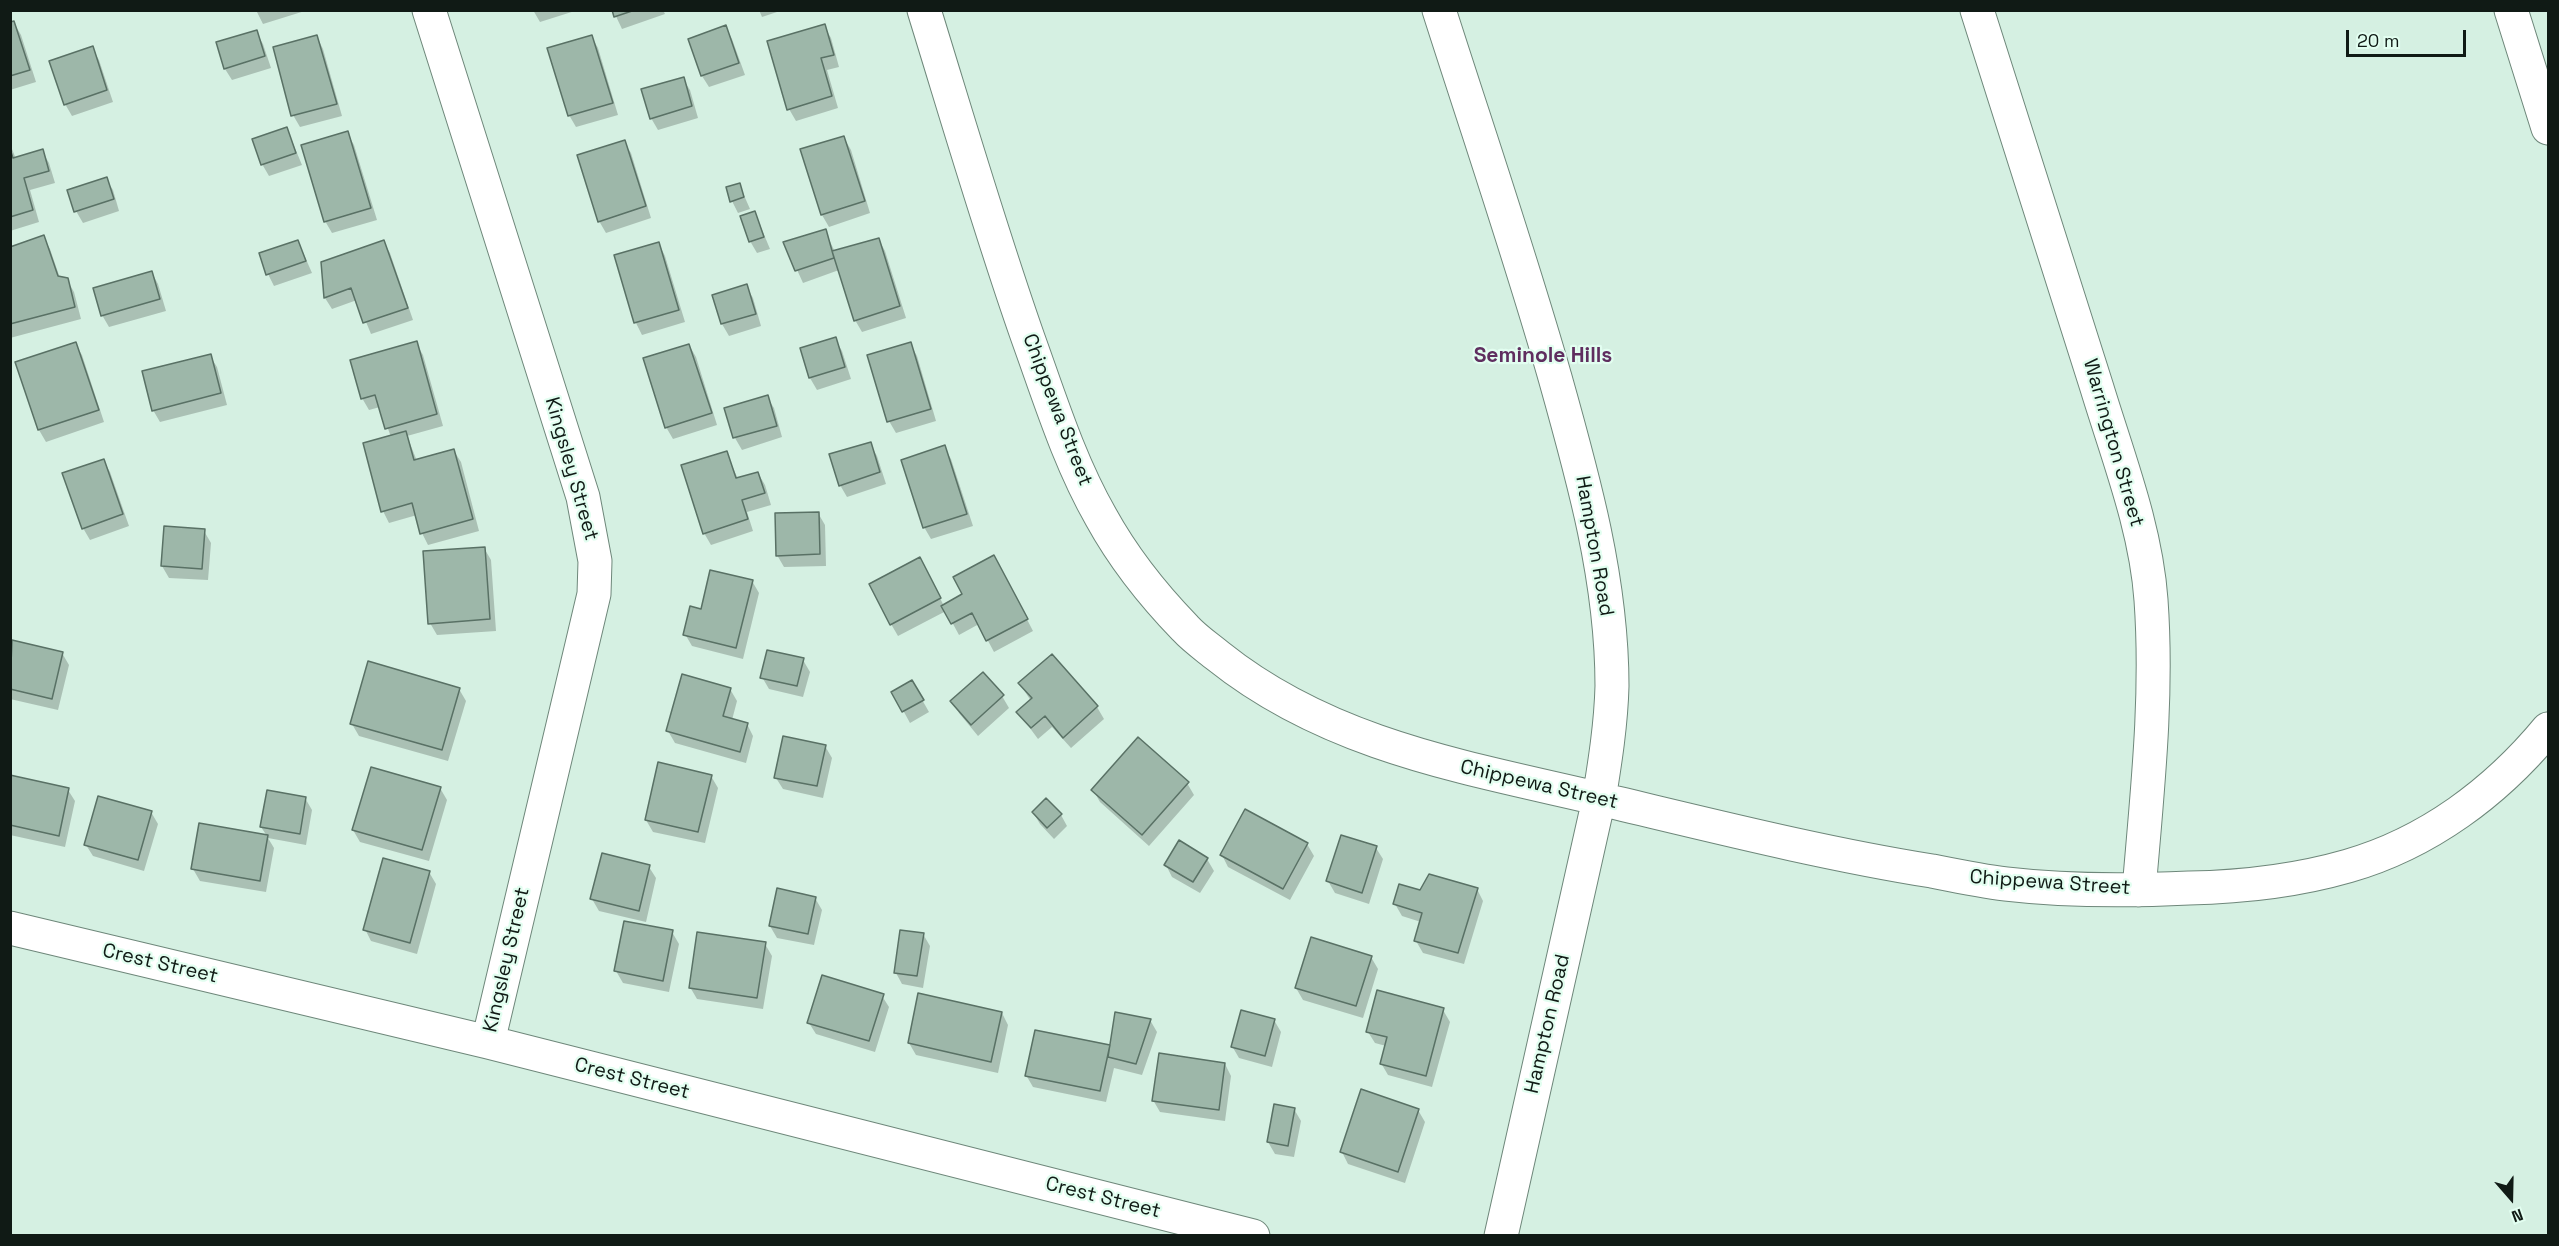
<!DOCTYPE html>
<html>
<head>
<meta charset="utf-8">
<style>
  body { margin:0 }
  #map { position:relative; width:2559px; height:1246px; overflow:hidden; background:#d5f0e2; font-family:"Space Grotesk",sans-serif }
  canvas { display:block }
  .frame { position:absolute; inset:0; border:12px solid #101a15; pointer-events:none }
  .north { position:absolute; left:2481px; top:1168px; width:60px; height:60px; -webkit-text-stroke:4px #e2fef0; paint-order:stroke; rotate:160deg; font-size:16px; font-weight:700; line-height:24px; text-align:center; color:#101a15 }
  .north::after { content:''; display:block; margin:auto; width:21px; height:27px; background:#101a15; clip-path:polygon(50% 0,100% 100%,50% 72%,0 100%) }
  .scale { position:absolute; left:2346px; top:30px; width:120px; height:27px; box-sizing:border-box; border:3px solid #101a15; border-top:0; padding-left:8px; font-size:18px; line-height:21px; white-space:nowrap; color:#101a15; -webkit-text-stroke:4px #e2fef0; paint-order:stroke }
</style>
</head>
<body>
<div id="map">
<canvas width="2559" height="1246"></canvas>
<div class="frame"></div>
<div class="north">N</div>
<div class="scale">20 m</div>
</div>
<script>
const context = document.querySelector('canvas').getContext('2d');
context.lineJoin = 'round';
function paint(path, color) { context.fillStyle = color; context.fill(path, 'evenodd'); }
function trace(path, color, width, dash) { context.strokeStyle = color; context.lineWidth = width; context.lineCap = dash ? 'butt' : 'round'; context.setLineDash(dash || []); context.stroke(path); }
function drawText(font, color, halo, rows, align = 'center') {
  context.font = font + ' "Space Grotesk",sans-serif'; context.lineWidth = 4.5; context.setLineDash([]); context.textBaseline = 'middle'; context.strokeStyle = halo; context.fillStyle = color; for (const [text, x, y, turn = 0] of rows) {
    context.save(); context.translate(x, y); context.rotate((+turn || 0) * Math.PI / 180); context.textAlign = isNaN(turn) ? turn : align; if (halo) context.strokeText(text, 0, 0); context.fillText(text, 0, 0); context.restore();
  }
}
const shadow = new Path2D(`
  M256,10H308L263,24Z
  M533,10H578L540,22Z
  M613,10H663L665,14L622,29Z
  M759,10H783L762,17Z
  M14,23L21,35L36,82L10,90V24Z
  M824,26L831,38L839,67L827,70L838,108L796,121L789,109Z
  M726,27L732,39L745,75L709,87L702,76Z
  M256,32L263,44L271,68L232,80L225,69Z
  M591,36L598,48L618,115L576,127L569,115Z
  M317,37L323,49L342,116L300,127L293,115Z
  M92,48L99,60L113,102L72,116L65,104Z
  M683,79L690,90L698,118L658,130L651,118Z
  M287,129L302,165L269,176L262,164Z
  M347,133L354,145L377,220L332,233L325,221Z
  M844,138L851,150L870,213L829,227L822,215L802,150Z
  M624,142L631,153L651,218L606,233L599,221Z
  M10,144L16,159L42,151L49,163L55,183L30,190L39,222L10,231Z
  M106,179L113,190L119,211L83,223L76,211Z
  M739,184L750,209L738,213L732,201Z
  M755,213L770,249L757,253L750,241Z
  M825,231L835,252L879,240L885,251L906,318L862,332L855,320L839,270L803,283L785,243Z
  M43,237L50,249L60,278L67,280L74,292L81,319L10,338V249Z
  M298,241L312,273L274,286L268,274Z
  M383,241L390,253L413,320L371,334L357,300L332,309L325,298L323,263Z
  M659,244L665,256L685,322L642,335L636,323L616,256Z
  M152,273L158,284L166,311L109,327L102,315Z
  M746,286L753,298L761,326L729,336L722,324L714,296Z
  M835,339L842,351L851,379L817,390L810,378L801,349Z
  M416,343L423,355L443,426L407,436L417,461L454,451L461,462L479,531L428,545L422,533L417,515L389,523L383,511L391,437L380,407L369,410L362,398Z
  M75,344L82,355L104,422L46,442L39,430L17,363Z
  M910,344L917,356L936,421L896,433L889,421Z
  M689,345L696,357L717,425L673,439L666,427Z
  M210,356L217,367L227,405L160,422L153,410Z
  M767,397L774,408L782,437L742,450L735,438L726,409Z
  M870,444L877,456L886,484L847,497L840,485Z
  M944,447L951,459L973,526L931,539L924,527Z
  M726,452L738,479L758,473L765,485L771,505L747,512L753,531L711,545L704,533Z
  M103,460L110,472L129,526L90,540L83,528Z
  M818,513L825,525L826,566L784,567L777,555Z
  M204,531L211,543L208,580L169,578L162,566Z
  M484,548L491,560L496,631L437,635L430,623Z
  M1001,569L1033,631L994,652L979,624L959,635L946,611L898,636L891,624L926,571L944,606L964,595Z
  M752,581L759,593L743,659L692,646L685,634L702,611Z
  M13,641L62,653L69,665L58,710L10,699V651Z
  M1051,656L1097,707L1104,719L1071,748L1052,727L1038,739L1018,712L1031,701L1020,684Z
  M803,660L810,672L803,697L769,689L762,677Z
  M912,682L929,712L910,723L893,692Z
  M459,689L466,701L448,761L359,736L352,724Z
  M730,689L737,701L732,720L747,724L753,736L746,763L675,743L668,731Z
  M1002,696L1009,708L978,736L959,713L952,701Z
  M825,746L832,758L823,798L783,789L776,778Z
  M711,776L718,788L705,843L653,832L646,820Z
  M10,777L68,790L75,801L65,847L10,835Z
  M1187,783L1194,795L1149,846L1100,802L1093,790Z
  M440,788L447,800L429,861L360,842L353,830Z
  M305,798L312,810L306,845L268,838L274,848L266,892L200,881L193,869L267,836L261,827Z
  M151,812L158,824L144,871L93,856L86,845Z
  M1033,812L1061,815L1067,826L1054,839L1040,824Z
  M1307,844L1314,856L1290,900L1228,867L1222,855Z
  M1376,848L1383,859L1369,904L1335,893L1328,881Z
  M1207,859L1214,871L1200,893L1172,877L1166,865Z
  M649,867L656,878L646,922L599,911L592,899Z
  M429,872L436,884L417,954L371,941L365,929Z
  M1477,889L1483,901L1464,964L1423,953L1416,941L1421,922L1402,916L1395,904L1420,891Z
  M815,898L822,910L814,945L777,938L770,926Z
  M672,932L679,944L669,992L623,983L616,971Z
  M923,934L930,946L923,988L902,984L896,973Z
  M765,944L772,956L763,1009L697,999L690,987Z
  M1371,957L1378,969L1363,1018L1303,1000L1296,988Z
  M882,996L889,1007L875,1052L816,1034L809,1023Z
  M1443,1010L1450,1022L1432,1087L1388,1075L1381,1063L1386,1046L1375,1043L1368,1032Z
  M1002,1013L1008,1025L998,1073L916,1055L909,1043Z
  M1150,1020L1157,1032L1142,1075L1114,1068L1106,1102L1033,1087L1026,1075L1111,1046Z
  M1274,1020L1281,1032L1272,1067L1239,1058L1232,1046Z
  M1225,1064L1231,1076L1225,1121L1160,1112L1153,1100Z
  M1294,1109L1301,1121L1294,1157L1275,1154L1268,1142Z
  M1418,1110L1425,1122L1405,1183L1348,1164L1342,1152Z`);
const building = new Path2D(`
  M612,10H635L614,17Z
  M14,21L30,70L10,76V22Z
  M825,24L834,55L821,58L832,96L787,110L767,41Z
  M726,25L739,63L701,76L688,39Z
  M257,30L265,56L224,69L216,42Z
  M317,35L337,104L291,116L273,47Z
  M592,35L613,103L568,116L547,48Z
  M93,46L107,90L64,105L49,61Z
  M684,77L692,106L650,119L641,89Z
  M287,127L296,153L261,165L252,139Z
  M348,131L371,208L324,222L301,145Z
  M844,136L865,201L821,215L800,149Z
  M625,140L646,206L598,222L577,155Z
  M10,149L13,158L43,149L49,171L24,178L33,210L10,217Z
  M107,177L114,199L74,212L67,190Z
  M740,183L744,197L730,202L726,187Z
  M755,211L764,237L749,242L740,216Z
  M826,229L834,258L795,271L783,242Z
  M44,235L58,276L68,278L75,307L10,324V247Z
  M879,238L900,306L854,321L832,251Z
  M298,240L306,261L266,275L259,253Z
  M384,240L408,308L363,323L351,288L324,298L321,262Z
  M659,242L679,310L634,323L614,255Z
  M152,271L160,299L101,316L93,288Z
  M747,284L756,314L721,324L712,295Z
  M836,337L845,367L809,378L800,348Z
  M417,341L437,414L385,429L375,395L361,399L350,360Z
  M76,342L99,410L38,430L15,362Z
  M911,342L931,409L887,422L867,355Z
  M689,344L712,413L665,428L643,358Z
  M211,354L221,393L152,411L142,371Z
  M768,395L777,426L733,438L724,408Z
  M406,431L414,460L454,449L473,519L420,534L412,503L381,512L363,443Z
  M871,442L880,472L839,486L829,454Z
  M945,445L967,514L923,528L901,460Z
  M727,451L736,478L758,472L765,493L742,500L748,519L703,534L681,465Z
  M104,459L123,514L82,529L62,473Z
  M819,512L820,554L776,556L775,513Z
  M164,526L205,529L202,569L161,566Z
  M485,547L490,619L428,624L423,551Z
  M994,555L1028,619L986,641L972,613L951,624L941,606L962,594L953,577Z
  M920,557L941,598L890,625L869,584Z
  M710,570L753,580L736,648L683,635L690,606L701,609Z
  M12,640L63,652L52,699L10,689Z
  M767,650L804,658L797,686L760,678Z
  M1052,654L1098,706L1063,738L1045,716L1031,728L1016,712L1032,698L1018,683Z
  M368,661L460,688L442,750L350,724Z
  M983,672L1004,695L971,725L950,701Z
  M682,674L731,688L723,716L748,723L740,752L666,731Z
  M912,680L924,700L902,712L891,692Z
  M783,736L826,745L817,786L774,778Z
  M1138,737L1189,782L1142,835L1091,790Z
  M658,762L712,775L698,832L645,820Z
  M371,767L441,787L422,850L352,830Z
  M10,775L69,788L59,836L10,825Z
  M267,790L306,797L300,834L260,827Z
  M98,796L152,811L138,860L84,845Z
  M1046,798L1062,814L1047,828L1032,812Z
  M1245,809L1308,843L1283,889L1220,855Z
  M199,823L268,835L260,881L191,869Z
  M1341,835L1377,846L1362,893L1326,881Z
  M1179,840L1208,858L1193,882L1164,865Z
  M602,853L650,865L639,911L590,899Z
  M383,858L430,871L410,943L363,930Z
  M1429,874L1478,888L1458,953L1414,941L1422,913L1393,904L1399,884L1420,890Z
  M777,888L816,897L808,934L769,926Z
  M624,921L673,930L663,981L614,971Z
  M900,930L924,933L917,976L894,973Z
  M697,932L766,942L757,998L689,988Z
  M1311,937L1372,956L1356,1006L1295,988Z
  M822,975L884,994L869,1041L807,1023Z
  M1377,990L1444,1008L1426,1076L1380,1064L1387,1037L1366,1032Z
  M918,993L1002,1012L991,1062L908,1043Z
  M1241,1010L1275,1019L1265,1056L1231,1047Z
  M1115,1012L1151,1019L1136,1064L1108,1057Z
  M1035,1030L1110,1045L1100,1091L1025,1076Z
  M1159,1053L1225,1063L1219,1110L1152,1101Z
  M1361,1089L1419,1109L1398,1172L1340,1152Z
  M1274,1104L1295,1108L1288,1146L1267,1142Z`);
const minor = new Path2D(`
  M429,10L583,497L595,561L594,594L488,1042
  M924,10C958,120 990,230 1028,338C1050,399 1069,461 1101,517C1123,557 1154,596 1185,628C1195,639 1207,647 1218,656C1334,749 1477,769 1617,803C1722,828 1826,854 1932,871C1957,876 1981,881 2006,884C2066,891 2128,891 2189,888C2242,887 2296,881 2348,866C2428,843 2496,792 2548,729
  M1439,10C1478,132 1519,252 1554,374C1583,477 1612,579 1612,686C1611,724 1605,762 1599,799L1501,1236
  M1977,10C2018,136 2058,262 2097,388C2118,457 2146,528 2151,600C2158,697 2147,794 2139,890
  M2511,10L2548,128
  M10,928L488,1042L1253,1236`);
const streetNames = [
  ["Chippewa Street",1057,410,69],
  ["Warrington Street",2113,443,74],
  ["Kingsley Street",571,469,74],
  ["Hampton Road",1594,546,80],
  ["Chippewa Street",1539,785,13],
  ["Chippewa Street",2050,883,4],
  ["Kingsley Street",507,960,-77],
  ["Crest Street",160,964,13],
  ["Hampton Road",1548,1024,-77],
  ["Crest Street",632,1079,14],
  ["Crest Street",1103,1198,14]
];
const neighbourhoodNames = [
  ["Seminole Hills",1543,356]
];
paint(shadow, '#0003');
paint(building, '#9db7a9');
trace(building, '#597165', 1.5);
trace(minor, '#6e877a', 35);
trace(minor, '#fff', 33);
drawText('20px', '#101a15', '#e2fef0', streetNames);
drawText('bold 21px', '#5f2e5f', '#e2fef0', neighbourhoodNames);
</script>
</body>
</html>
